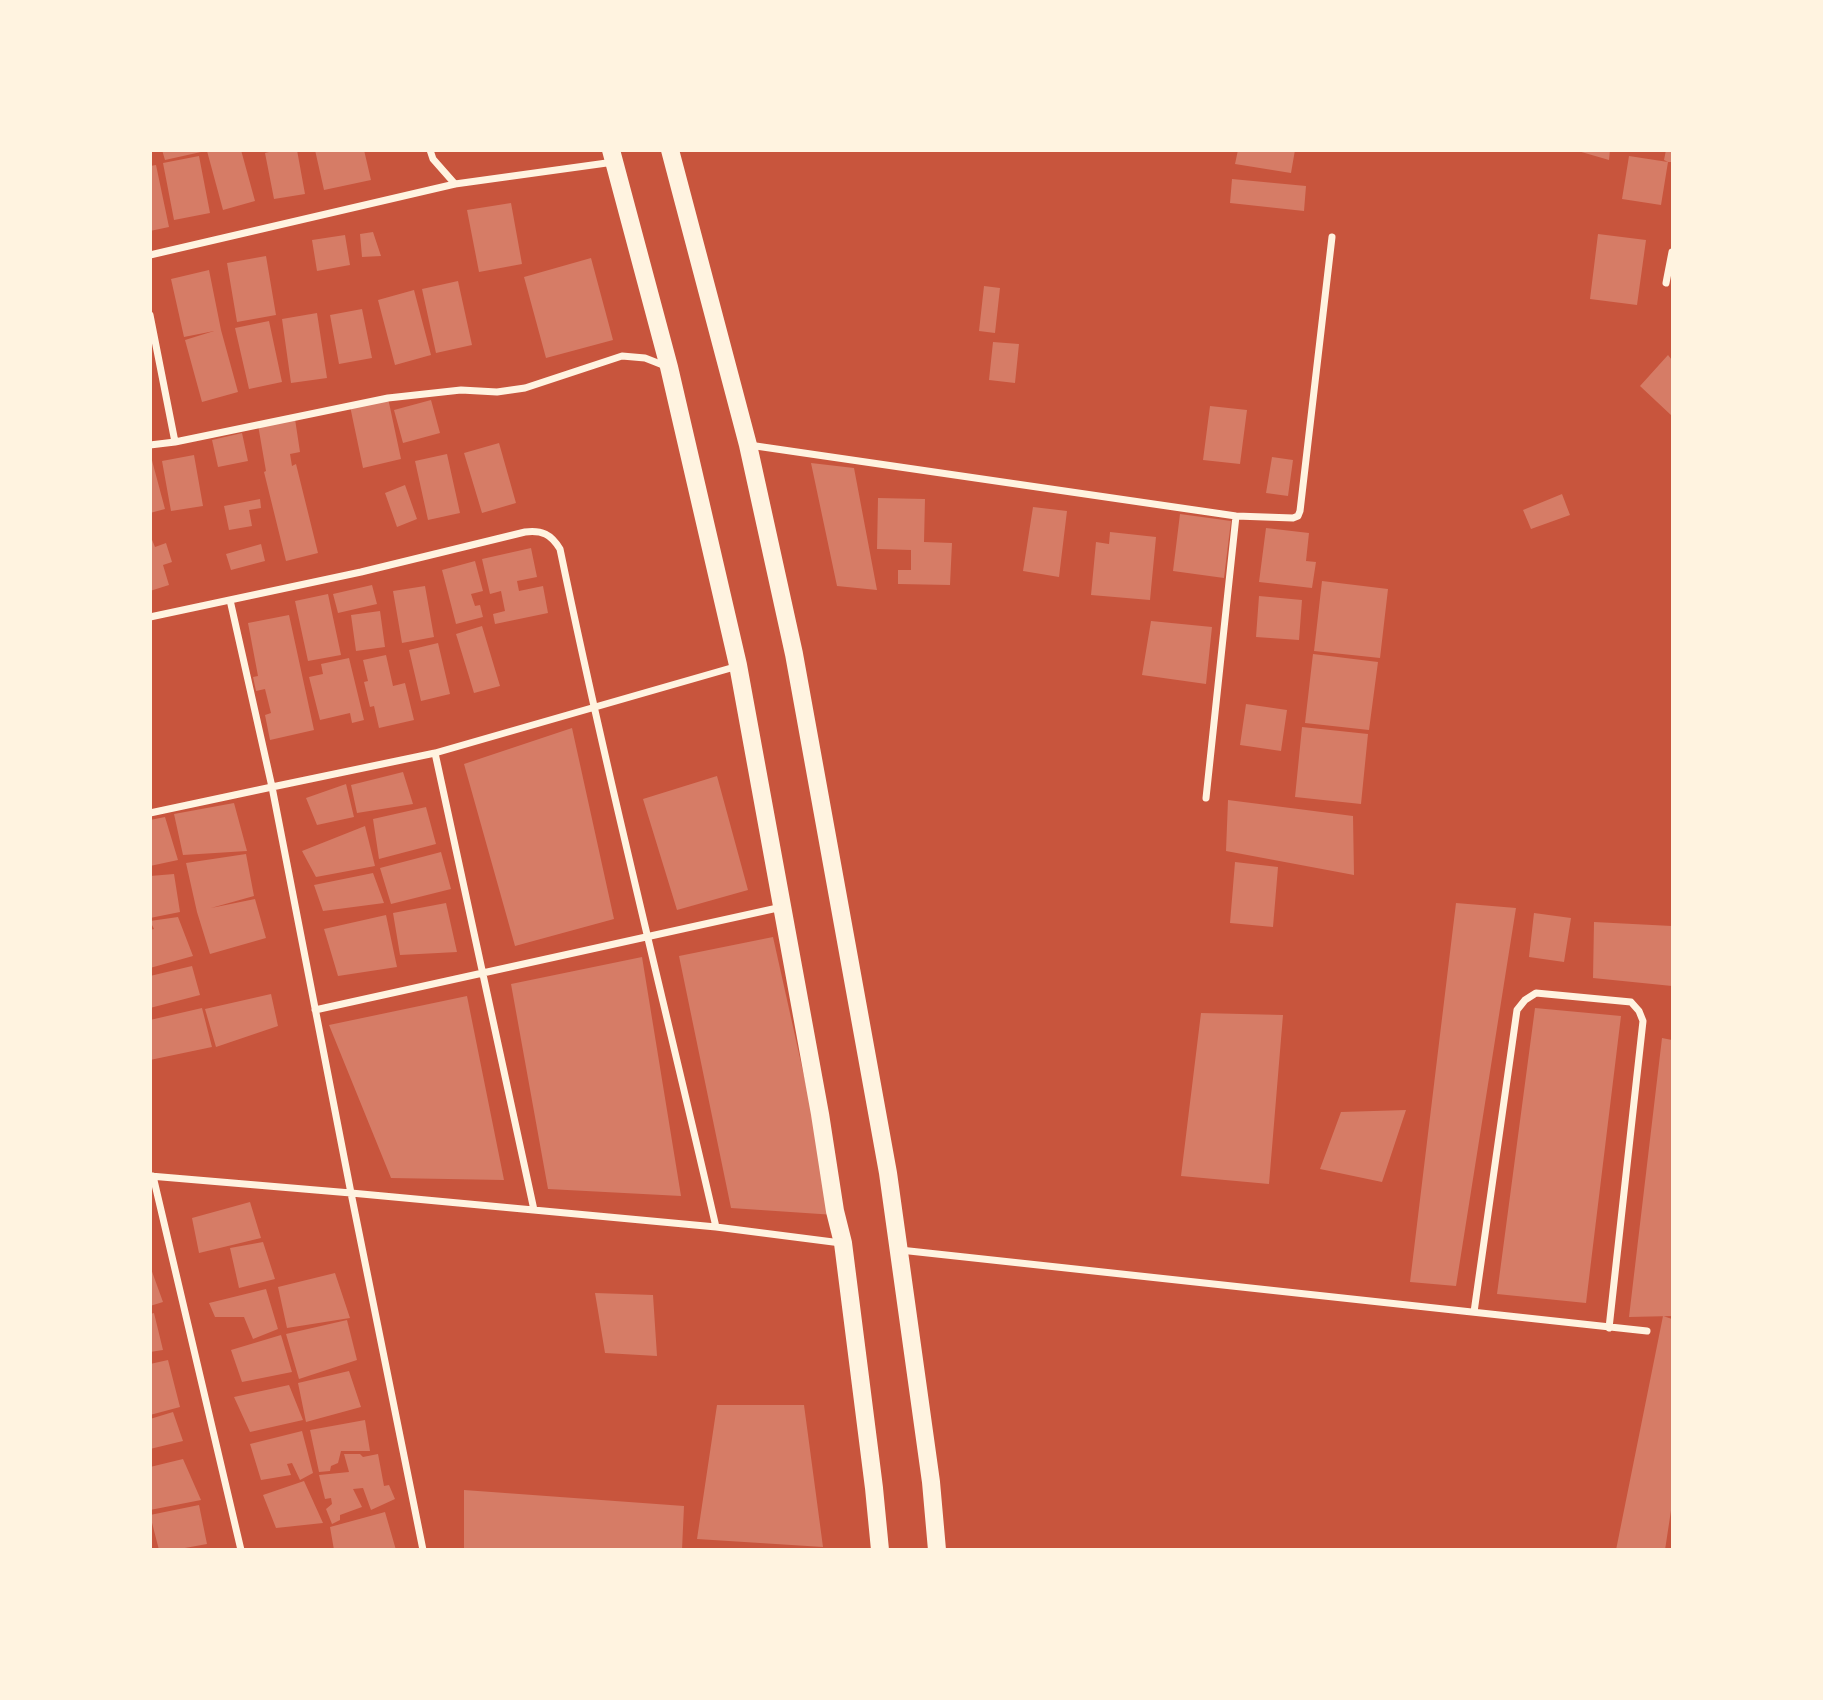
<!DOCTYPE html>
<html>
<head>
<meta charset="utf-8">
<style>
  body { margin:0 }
  #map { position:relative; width:1823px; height:1700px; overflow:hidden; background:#c8553d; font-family:Quicksand,sans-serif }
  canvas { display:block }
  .frame { position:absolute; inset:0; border:152px solid #fff3e0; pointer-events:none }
</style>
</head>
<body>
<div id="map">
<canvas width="1823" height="1700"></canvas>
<div class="frame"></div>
</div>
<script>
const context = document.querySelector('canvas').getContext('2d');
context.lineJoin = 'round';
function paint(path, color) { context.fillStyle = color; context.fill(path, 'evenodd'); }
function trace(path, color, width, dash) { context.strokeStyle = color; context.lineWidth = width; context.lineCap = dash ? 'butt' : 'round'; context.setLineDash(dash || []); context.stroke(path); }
const building = new Path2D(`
  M162,150H201V152L165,160Z
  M241,150L255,201L223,210L207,151Z
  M277,150H297L305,194L274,199L265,153Z
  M315,150H364L371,180L324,190Z
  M1238,150H1295L1291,173L1235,164Z
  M1578,150H1610L1609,160L1578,151Z
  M1666,150H1672V162H1668L1661,205L1622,199L1629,156L1668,162L1664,160Z
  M199,156L210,213L174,220L163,163Z
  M156,165L169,227L150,231V166Z
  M1232,179L1306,186L1304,211L1230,203Z
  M511,203L522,264L479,272L467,210Z
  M373,232L381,256L362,257L360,234Z
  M1598,234L1646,240L1637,305L1590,299Z
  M345,235L350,265L317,271L312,240Z
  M266,256L276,315L237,322L227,263Z
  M591,258L613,340L546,358L524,277Z
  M209,270L221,330L238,392L202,402L185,340L214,331L184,337L171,279Z
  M458,281L472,345L436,353L422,289Z
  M984,286L1000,288L995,333L979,331Z
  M414,290L431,355L395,365L378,300Z
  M362,309L372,358L339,364L330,315Z
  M317,313L327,378L291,383L282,319Z
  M269,321L282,382L249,389L235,328Z
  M993,342L1019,344L1015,383L989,380Z
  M1668,355L1672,360V416L1640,386Z
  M388,398L401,459L363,468L350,406Z
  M431,400L440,433L403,443L394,410Z
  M1210,406L1247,410L1240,464L1203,460Z
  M295,419L300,452L290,454L292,466L296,464L318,553L286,561L264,472L266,471L258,425Z
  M242,433L248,461L218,467L212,440Z
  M499,443L516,503L482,513L464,453Z
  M150,453L165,509L150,513Z
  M447,454L460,513L428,520L415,461Z
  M194,455L203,506L171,511L162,461Z
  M1272,457L1293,460L1288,496L1266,493Z
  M811,463L854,468L877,590L837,586Z
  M405,485L417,519L397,527L385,493Z
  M1562,494L1570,515L1531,529L1523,510Z
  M878,498L925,499L924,542L952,543L950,585L898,584V570H911V550L877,549Z
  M260,499L261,508L249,510L252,526L229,530L224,506Z
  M1033,507L1067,511L1059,577L1023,571Z
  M1180,514L1231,521L1224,578L1173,571Z
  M1266,528L1309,533L1306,561L1316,562L1312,588L1259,582Z
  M1110,532L1156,537L1150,600L1091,595L1096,542L1109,544Z
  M150,535L155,547L166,543L172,562L163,565L169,585L150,591Z
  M261,544L265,561L231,570L226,554Z
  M531,548L537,577L517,581L519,591L543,586L548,613L495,624L493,614L505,611L501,591L490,594L482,559Z
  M475,561L483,591L471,594L475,606L480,605L483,617L456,624L442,570Z
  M1322,581L1388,589L1380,658L1314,651Z
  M372,585L377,604L338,613L333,594Z
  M425,586L434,637L402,643L393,591Z
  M328,594L341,655L308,661L295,601Z
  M1259,596L1302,600L1299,640L1256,637Z
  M380,611L385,647L356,651L351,615Z
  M289,615L314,730L270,740L265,715L271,713L265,689L256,691L253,677L258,676L248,623Z
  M1151,621L1212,627L1206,684L1142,675Z
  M482,626L500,686L474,693L456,634Z
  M438,643L450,694L421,701L409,650Z
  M1313,654L1378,662L1369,730L1305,723Z
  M386,655L393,686L405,683L414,720L379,728L374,706L370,707L364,682L368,681L363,660Z
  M349,658L364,720L352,723L350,713L320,720L309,677L323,674L321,664Z
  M1246,704L1287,710L1281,751L1240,745Z
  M1302,727L1368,734L1361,804L1295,797Z
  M572,728L614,919L515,946L464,764Z
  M403,772L413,804L357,813L351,785Z
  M717,776L748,890L677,910L643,799Z
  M346,784L354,817L317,825L306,798Z
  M1228,800L1353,816L1354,875L1226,851Z
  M234,803L247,851L183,855L174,814Z
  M426,807L436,844L379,859L373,819Z
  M165,817L178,860L150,866V820Z
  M365,826L375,866L316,877L302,851Z
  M441,852L451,889L391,904L380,868Z
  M246,854L254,896L211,908L255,899L266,938L210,954L197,912L186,863Z
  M1235,862L1278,867L1273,927L1230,923Z
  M373,873L384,903L323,911L314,885Z
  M174,874L180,912L150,918V876Z
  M446,903L457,952L400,955L393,913Z
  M1456,903L1516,908L1456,1286L1410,1282Z
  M1534,913L1571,918L1564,962L1529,957Z
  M386,915L397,967L338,976L324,929Z
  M178,917L193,956L150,968V930L154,929L150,921Z
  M1594,922L1672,926V986L1593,978Z
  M773,937L835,1215L731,1208L679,956Z
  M642,957L681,1196L548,1189L511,984Z
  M192,966L200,995L150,1008V976Z
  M271,994L278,1026L216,1047L205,1009Z
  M467,996L504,1180L391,1178L329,1025Z
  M202,1008L212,1047L150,1060V1020Z
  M1535,1008L1621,1016L1586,1303L1497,1294Z
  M1201,1013L1283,1015L1269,1184L1181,1176Z
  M1662,1038L1672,1040V1316L1629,1317Z
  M1406,1110L1382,1182L1320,1169L1341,1112Z
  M250,1202L261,1238L199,1253L192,1218Z
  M263,1242L275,1279L239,1288L230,1248Z
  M150,1266L163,1302L150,1306Z
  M335,1273L350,1318L287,1328L278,1287Z
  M266,1289L278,1329L253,1339L244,1317H215L209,1303Z
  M595,1293L653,1295L657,1356L605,1353Z
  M154,1313L163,1350L150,1352V1314Z
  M1663,1316L1672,1319V1504L1665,1550H1616Z
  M347,1320L357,1360L299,1379L286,1334Z
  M281,1335L292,1372L242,1382L231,1350Z
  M168,1360L180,1407L150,1415V1364Z
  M349,1371L361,1407L306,1422L298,1383Z
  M289,1385L303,1420L250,1432L234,1397Z
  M717,1405H804L823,1547L697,1539Z
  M173,1412L183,1441L150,1449V1419Z
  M365,1420L370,1451H341L338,1463L331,1466L330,1471L319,1472L310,1430Z
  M302,1431L313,1473L300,1480L292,1463L287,1464L291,1475L261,1480L250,1444Z
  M344,1454H360L363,1457L378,1454L384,1486L389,1485L395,1499L371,1510L363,1488L353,1489L362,1507L340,1515V1520L332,1524L326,1509L332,1504L331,1498L325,1499L319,1475L349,1472Z
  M183,1459L201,1500L150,1510V1467Z
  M304,1481L323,1523L276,1528L263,1495Z
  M464,1490L684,1506L682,1550H464Z
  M199,1505L207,1544L174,1550H159L150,1515Z
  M385,1512L396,1550H334L330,1527Z`);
const minor = new Path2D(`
  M430,150L433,159L455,184
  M150,255L455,184L614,162
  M1666,283L1672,252
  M150,315L175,442
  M150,445L175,442L388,398L461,390L497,392L525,388L622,356L645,358L668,367
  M749,445L1236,516L1293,518L1298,516L1300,511L1332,237
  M150,617L361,572L525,532C542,530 551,534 560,549C607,776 664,1001 716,1227
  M738,666L435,753L272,787L351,1193L716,1227L841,1243
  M435,753L534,1210
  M1206,798L1236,516
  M150,813L272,787L230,600
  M315,1010L782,907
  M150,1176L351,1193L423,1550
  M153,1176L241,1550
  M900,1250L1647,1331
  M1474,1312L1517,1010L1525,1000L1536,993L1631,1002L1639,1011L1643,1021L1609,1328`);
const primary = new Path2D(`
  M611,150L669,367L738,665L820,1114L835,1211L843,1243L874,1488L880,1550
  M670,150L748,445L794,654L888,1173L931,1482L937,1550`);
paint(building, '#d67c66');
trace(minor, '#fff3e0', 7);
trace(primary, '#fff3e0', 18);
</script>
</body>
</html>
